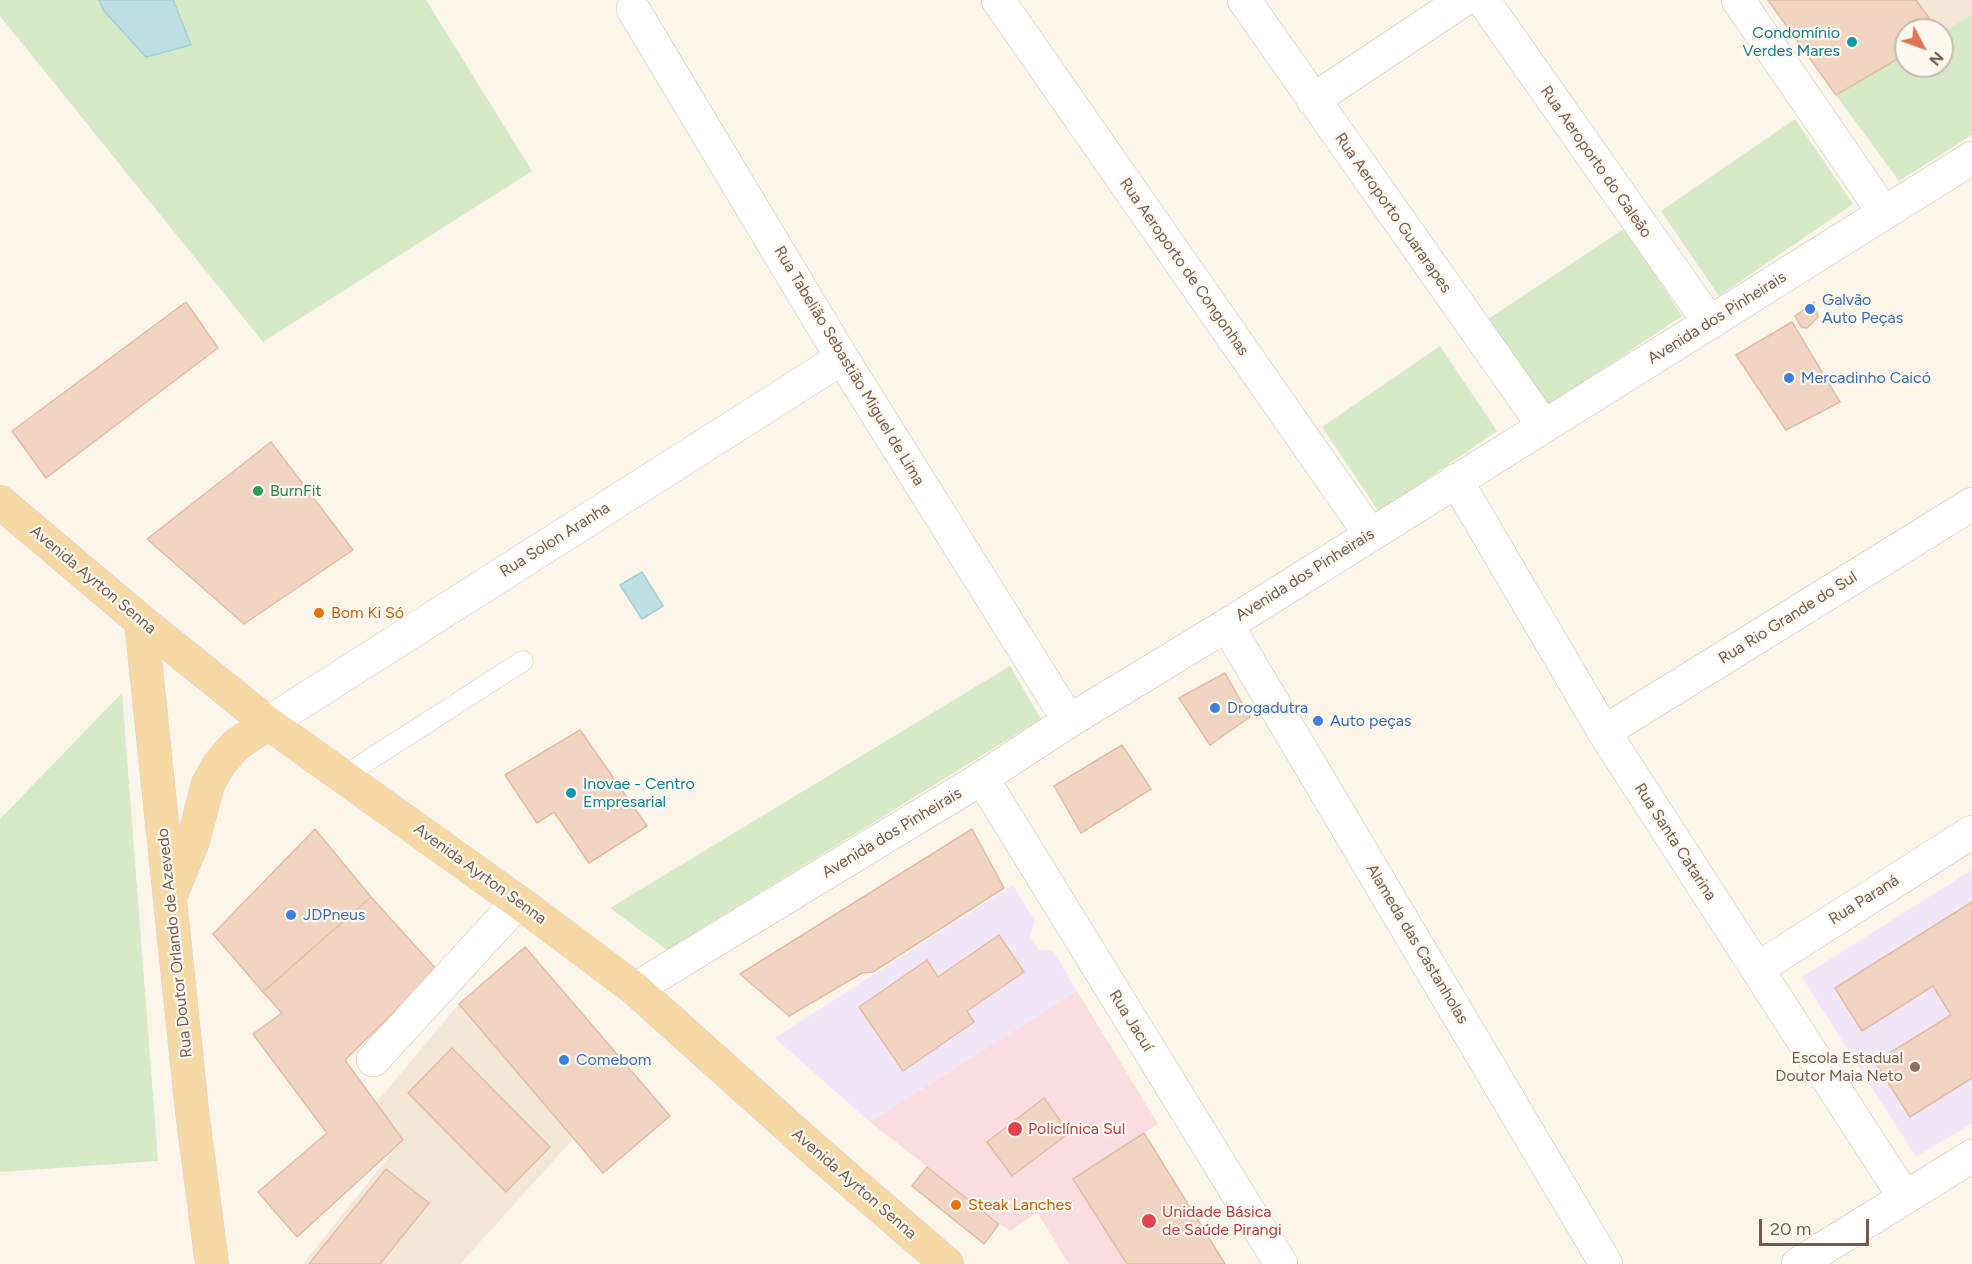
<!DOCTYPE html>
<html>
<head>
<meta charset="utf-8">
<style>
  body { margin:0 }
  #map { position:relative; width:1972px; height:1264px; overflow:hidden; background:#fcf5ea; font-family:Figtree,sans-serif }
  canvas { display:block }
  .north { position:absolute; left:1894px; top:18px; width:60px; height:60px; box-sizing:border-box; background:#fef9f0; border:2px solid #c8baaf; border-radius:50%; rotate:131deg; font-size:16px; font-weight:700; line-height:24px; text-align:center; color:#765c4d }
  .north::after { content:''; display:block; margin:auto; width:21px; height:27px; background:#e17454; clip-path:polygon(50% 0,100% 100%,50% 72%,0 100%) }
  .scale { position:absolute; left:1759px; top:1219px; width:110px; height:27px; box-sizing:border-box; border:3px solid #765c4d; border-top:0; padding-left:8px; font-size:18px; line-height:21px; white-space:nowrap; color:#765c4d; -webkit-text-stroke:4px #fef9f0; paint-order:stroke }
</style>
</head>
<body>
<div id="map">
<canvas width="1972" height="1264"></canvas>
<div class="north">N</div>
<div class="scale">20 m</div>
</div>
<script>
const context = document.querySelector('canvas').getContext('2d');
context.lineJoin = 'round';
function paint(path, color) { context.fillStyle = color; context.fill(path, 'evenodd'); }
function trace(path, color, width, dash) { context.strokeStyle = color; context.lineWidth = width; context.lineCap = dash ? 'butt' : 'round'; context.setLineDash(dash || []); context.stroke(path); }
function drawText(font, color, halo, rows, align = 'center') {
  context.font = font + ' Figtree,sans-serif'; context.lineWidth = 4.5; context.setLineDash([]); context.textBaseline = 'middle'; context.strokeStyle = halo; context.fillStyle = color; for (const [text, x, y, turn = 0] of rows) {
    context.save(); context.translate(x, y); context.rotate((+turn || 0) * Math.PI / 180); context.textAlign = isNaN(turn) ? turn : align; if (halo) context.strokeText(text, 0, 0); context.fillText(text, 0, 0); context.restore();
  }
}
const residential = new Path2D(`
  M1916,0H1972V15L1942,32V30H1938Z
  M459,1004L574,1138L460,1264H303L402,1140L376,1103Z`);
const education = new Path2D(`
  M1972,870V1123L1916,1157L1802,977Z
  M1013,885L1035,922L1030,936L1034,943L1039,950L1053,951L1077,991L870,1122L775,1038Z`);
const medical = new Path2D(`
  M1077,991L1158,1124L1144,1133L1225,1264H1069L1037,1212L1010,1231L870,1122Z`);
const green = new Path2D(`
  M0,0H426L532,171L263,342L0,16Z
  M1972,15V135L1899,181L1836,95L1906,54V66H1942V32Z
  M1795,119L1853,204L1719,296L1661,211Z
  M1625,228L1682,316L1546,407L1488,319Z
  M1440,346L1497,431L1379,512L1322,427Z
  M1010,666L1041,719L667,950L610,908Z
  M122,693L158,1161L0,1172V819Z`);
const water = new Path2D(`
  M99,0H173L191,45L146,57L104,11Z
  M642,572L663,606L642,619L620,585Z`);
const building = new Path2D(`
  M1768,0H1916L1938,30H1906V54L1836,95Z
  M186,302L218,348L46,478L12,431Z
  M1814,302L1818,317L1807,328L1801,327L1795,316Z
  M1792,322L1840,402L1786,430L1736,355Z
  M271,442L353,550L244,624L147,539Z
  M1225,673L1250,717L1210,745L1179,698Z
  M580,730L647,826L589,863L554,812L537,823L505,775Z
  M1122,745L1151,789L1081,833L1054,786Z
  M315,829L371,897L263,992L213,934Z
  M972,829L1004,888L873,972L862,973L789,1016L740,974Z
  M371,897L437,970L345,1060L403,1140L297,1237L258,1192L327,1133L253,1034L282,1013L263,992Z
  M1972,902V1078L1910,1117L1875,1062L1951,1015L1933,986L1862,1031L1835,988Z
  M999,935L1024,972L967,1011L974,1022L903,1071L859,1007L927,960L938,977Z
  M525,947L670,1116L603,1173L459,1004Z
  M452,1048L550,1147L506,1192L408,1093Z
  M1044,1098L1069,1133L1012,1176L987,1142Z
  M1144,1133L1225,1264H1127L1073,1179Z
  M927,1167L999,1224L984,1244L912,1186Z
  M386,1169L429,1203L380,1264H309Z`);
const service = new Path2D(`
  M344,776L523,661`);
const minor = new Path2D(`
  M998,0L1370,534
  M1244,0L1543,425
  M1483,0L1710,323
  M1738,0L1884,213
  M633,9L842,358L1069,721
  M1313,100L1463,0
  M1456,480L1604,732L1905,1198
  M1227,625L1606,1264
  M268,723L842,358
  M1604,732L1972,504
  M982,778L1281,1264
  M1757,969L1972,832
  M373,1060L518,902
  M1798,1264L1972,1156`);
const secondary = new Path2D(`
  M635,989L982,778L1069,721L1227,625L1972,158`);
const primary = new Path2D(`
  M0,502L141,621L268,723L531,911L635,989L818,1153L947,1264
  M141,621L192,1111L212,1264
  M172,892L193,841L208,784L220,763L236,745L268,723`);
const markers = [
  [1852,42,6,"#0f9aa8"],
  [1810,309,6,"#3f7fe0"],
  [1789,378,6,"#3f7fe0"],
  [258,491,6,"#2e9e5b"],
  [319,613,6,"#e8710a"],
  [1215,708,6,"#3f7fe0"],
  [1318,721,6,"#3f7fe0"],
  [571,793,6,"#0f9aa8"],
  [291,915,6,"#3f7fe0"],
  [564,1060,6,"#3f7fe0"],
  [1915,1067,6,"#8d6e63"],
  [1015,1129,8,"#e0444e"],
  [956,1205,6,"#e8710a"],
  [1149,1221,8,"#e0444e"]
];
const cultureNames = [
  ["Condomínio",1840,33],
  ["Verdes Mares",1840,51],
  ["Inovae - Centro",583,784,"left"],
  ["Empresarial",583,802,"left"]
];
const streetNames = [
  ["Rua Aeroporto do Galeão",1596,162,55],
  ["Rua Aeroporto Guararapes",1393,213,55],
  ["Rua Aeroporto de Congonhas",1184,267,55],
  ["Avenida dos Pinheirais",1717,318,-32],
  ["Rua Tabelião Sebastião Miguel de Lima",849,366,59],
  ["Rua Solon Aranha",555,540,-32],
  ["Avenida dos Pinheirais",1305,575,-32],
  ["Avenida Ayrton Senna",93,580,40],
  ["Rua Rio Grande do Sul",1788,618,-32],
  ["Avenida dos Pinheirais",892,833,-31],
  ["Rua Santa Catarina",1675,842,57],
  ["Avenida Ayrton Senna",480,874,36],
  ["Rua Paraná",1864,900,-32],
  ["Rua Doutor Orlando de Azevedo",175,943,-96],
  ["Alameda das Castanholas",1417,944,59],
  ["Rua Jacuí",1131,1021,58],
  ["Avenida Ayrton Senna",854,1184,41]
];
const shopNames = [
  ["Galvão",1822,300],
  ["Auto Peças",1822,318],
  ["Mercadinho Caicó",1801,378],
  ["Drogadutra",1227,708],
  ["Auto peças",1330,721],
  ["JDPneus",303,915],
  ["Comebom",576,1060]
];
const leisureNames = [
  ["BurnFit",270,491]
];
const foodNames = [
  ["Bom Ki Só",331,613],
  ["Steak Lanches",968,1205]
];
const educationNames = [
  ["Escola Estadual",1903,1058],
  ["Doutor Maia Neto",1903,1076]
];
const healthNames = [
  ["Policlínica Sul",1028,1129],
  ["Unidade Básica",1162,1212],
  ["de Saúde Pirangi",1162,1230]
];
paint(residential, '#f3e7d8');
paint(education, '#f2e6f9');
paint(medical, '#f9dde1');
paint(green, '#d6eac8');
paint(water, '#bee0e5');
trace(water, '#a5cfd7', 1.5);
paint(building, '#f1d5c2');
trace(building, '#e3bca3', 1.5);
trace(service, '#cebdaf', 21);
trace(minor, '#cebdaf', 34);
trace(secondary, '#d3bfaf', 34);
trace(primary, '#d9d1cd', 34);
trace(service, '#fff', 20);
trace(minor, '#fff', 33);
trace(secondary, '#fff', 33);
trace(primary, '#f7d9a5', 33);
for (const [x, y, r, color] of markers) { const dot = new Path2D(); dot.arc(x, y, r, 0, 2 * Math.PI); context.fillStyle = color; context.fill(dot); trace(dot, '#fef9f0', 2); }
drawText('16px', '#0d838f', '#fef9f0', cultureNames, 'right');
drawText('16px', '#765c4d', '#fef9f0', streetNames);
drawText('16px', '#366cbe', '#fef9f0', shopNames, 'left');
drawText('16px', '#27864d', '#fef9f0', leisureNames, 'left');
drawText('16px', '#c56008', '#fef9f0', foodNames, 'left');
drawText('16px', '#785e54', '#fef9f0', educationNames, 'right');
drawText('16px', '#be3a42', '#fef9f0', healthNames, 'left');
</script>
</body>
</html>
